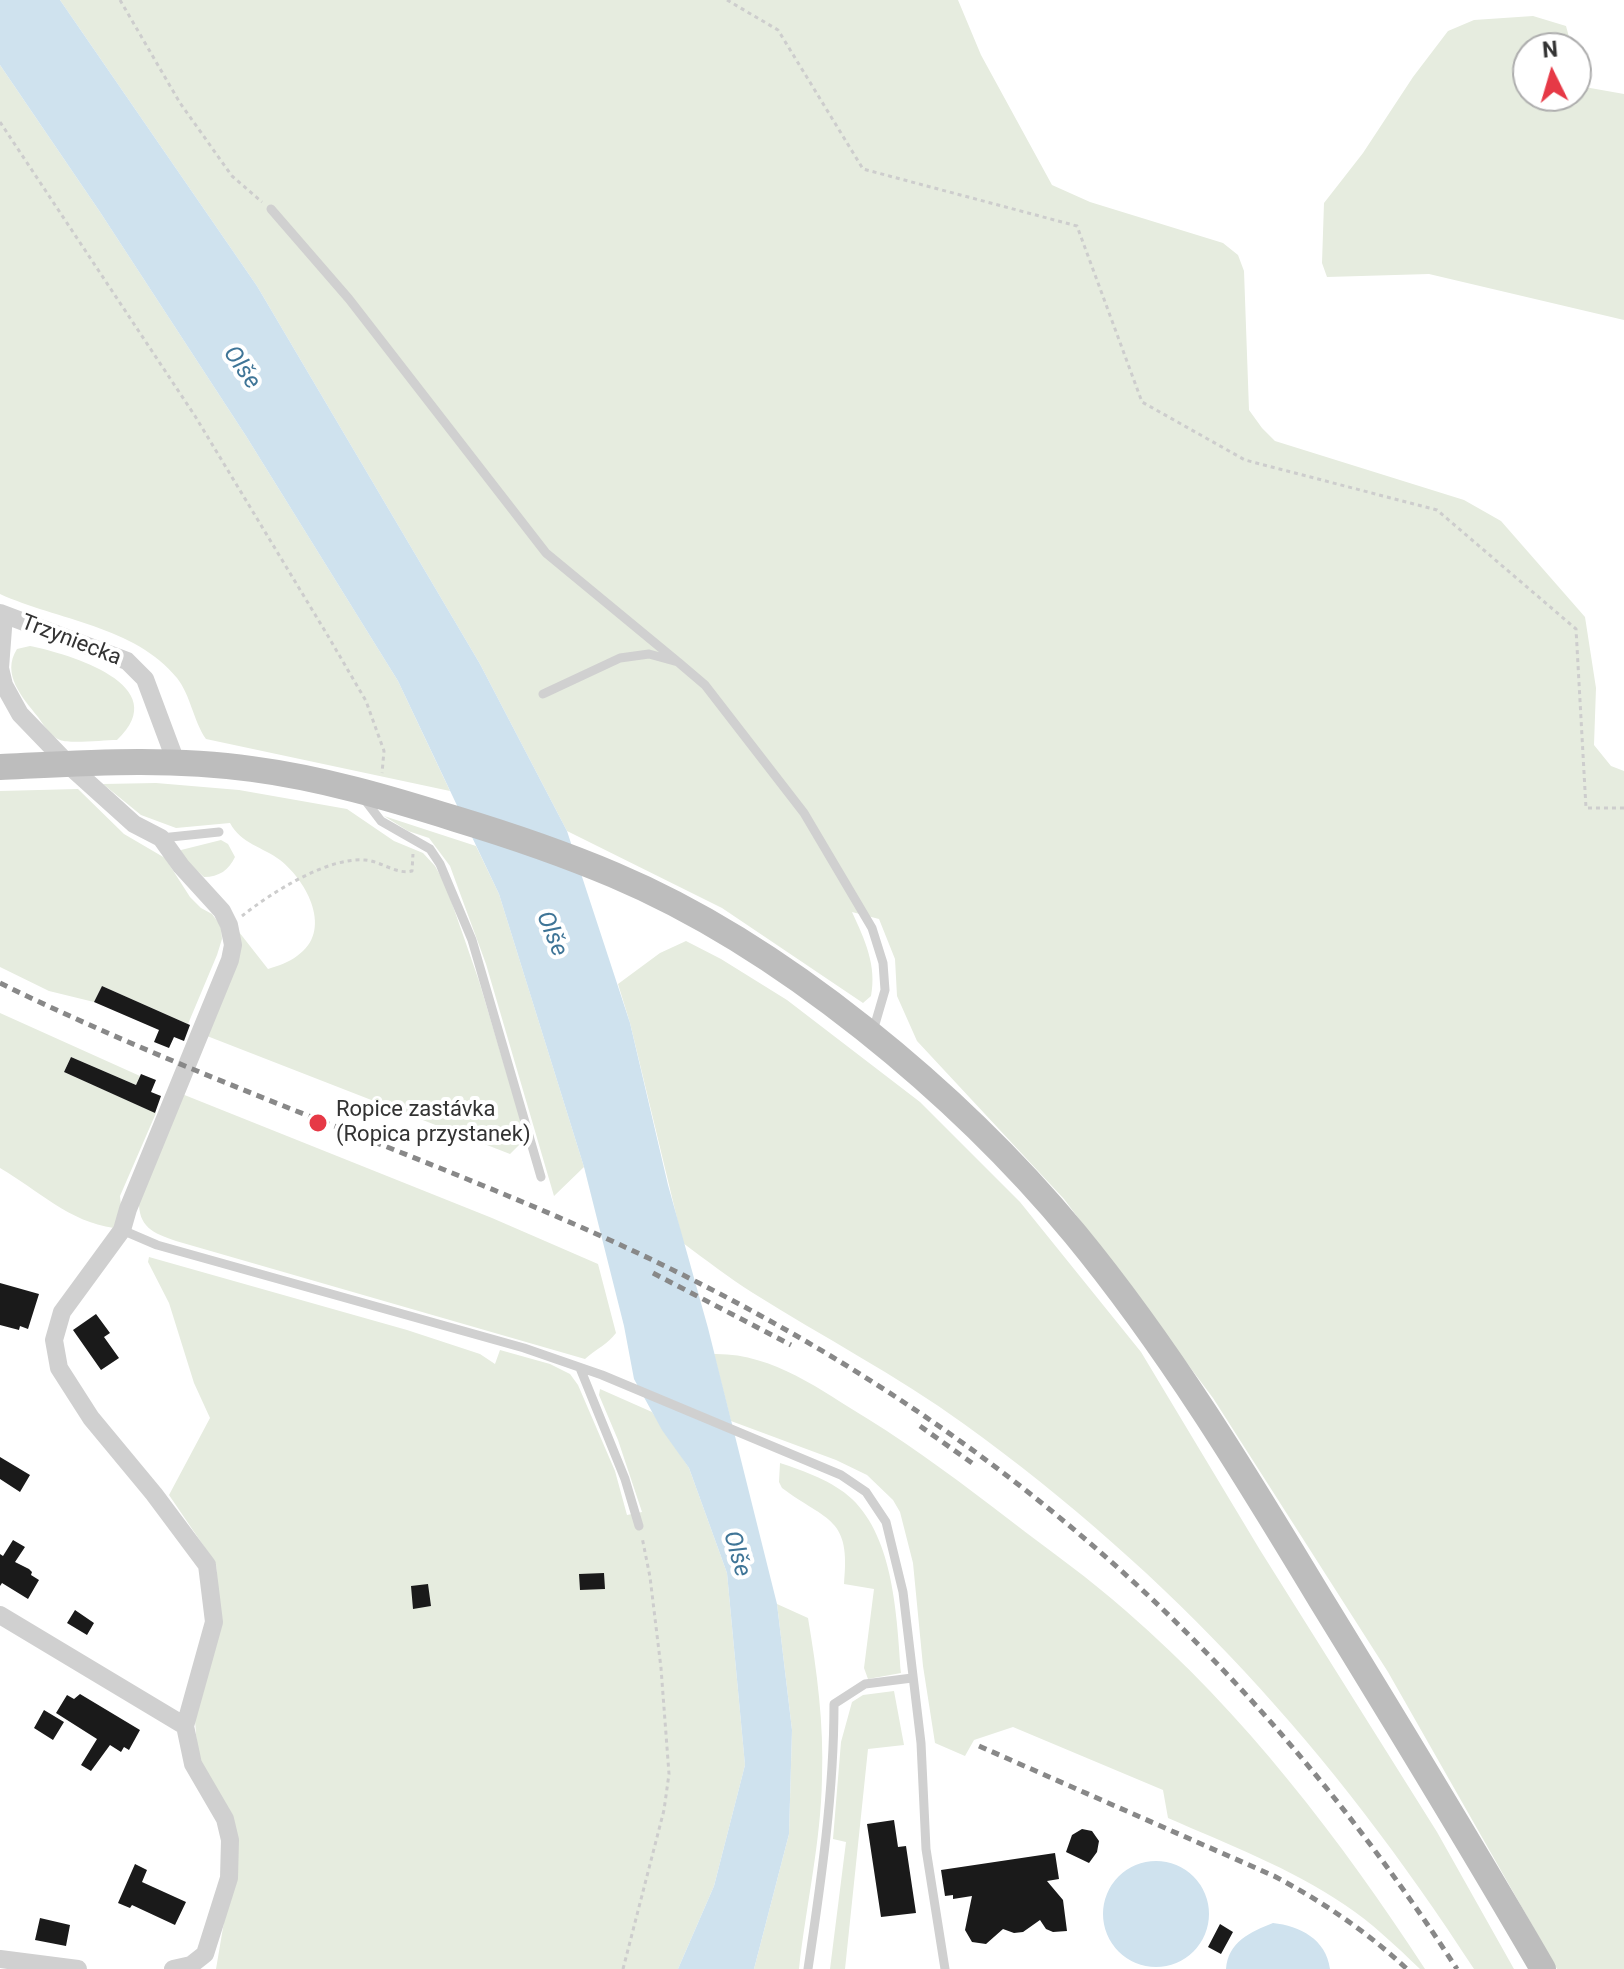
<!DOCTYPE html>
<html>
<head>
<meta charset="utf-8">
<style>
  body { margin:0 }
  #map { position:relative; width:1624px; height:1969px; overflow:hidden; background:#fff; font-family:Roboto,sans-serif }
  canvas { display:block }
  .north { position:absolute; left:1512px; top:32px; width:80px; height:80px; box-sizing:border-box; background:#fff; border:2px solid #adadad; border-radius:50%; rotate:355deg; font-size:22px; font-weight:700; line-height:32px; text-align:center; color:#333 }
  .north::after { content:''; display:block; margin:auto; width:28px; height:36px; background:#e63946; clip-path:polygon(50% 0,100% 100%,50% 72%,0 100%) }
</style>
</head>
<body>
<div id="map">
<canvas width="1624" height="1969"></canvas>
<div class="north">N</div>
</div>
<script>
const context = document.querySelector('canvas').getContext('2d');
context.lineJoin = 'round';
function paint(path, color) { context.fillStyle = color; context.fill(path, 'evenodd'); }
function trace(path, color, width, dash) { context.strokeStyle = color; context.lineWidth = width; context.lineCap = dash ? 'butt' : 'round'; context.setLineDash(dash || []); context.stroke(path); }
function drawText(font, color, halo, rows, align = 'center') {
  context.font = font + ' Roboto,sans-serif'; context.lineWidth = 8; context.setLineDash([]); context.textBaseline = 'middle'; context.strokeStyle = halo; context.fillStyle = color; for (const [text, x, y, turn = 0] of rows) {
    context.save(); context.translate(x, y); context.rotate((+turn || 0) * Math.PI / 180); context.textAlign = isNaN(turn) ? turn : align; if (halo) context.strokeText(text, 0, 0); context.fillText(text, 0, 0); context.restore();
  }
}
const green = new Path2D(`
  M60,0H958L981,55L1052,185L1090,202L1223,243L1238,255L1244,271L1249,410L1262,428L1275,441L1464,500L1501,521L1585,617L1596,688L1594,745L1611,766L1624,771V1969H1557L1388,1672L1213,1398L1064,1199L917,1041L897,996L895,959L879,919L852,912C865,940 877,966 871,996L863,1003L722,908L567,831L480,664L257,286Z
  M1533,16L1566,26L1572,48H1528V96H1576V60L1579,86L1624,94V320L1429,274L1327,277L1322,263L1324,203L1363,153L1413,77L1448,31L1474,20Z
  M0,65L100,212L246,436L398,681L450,791L206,739C193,720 191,696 177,678C135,626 57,620 0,594Z
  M30,646C69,654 176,685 117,740C104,740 70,744 60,740C50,736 43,724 38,717C22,697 1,674 17,649Z
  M156,783L239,790L347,809L394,841L423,853L435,866L446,886L479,981L520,1118L524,1140L510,1154L207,1036L239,932L268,969C278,966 289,962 297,956C334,931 307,881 280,860C263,847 241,844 230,823L176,828L141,815L103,784Z
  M78,789L124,834L165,858L190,897L201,908L212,914L221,926L222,939L217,955L188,1024L102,986L94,1002L49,991L0,967V791Z
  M384,816L476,846L499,894L584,1167L554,1196L486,964L450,866L429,838L408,831Z
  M221,840L228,844L235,857C229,870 219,877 204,877L182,857L181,850Z
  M686,941L721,959L787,1000L920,1102L1020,1202L1141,1352L1260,1550L1437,1832L1514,1969H1474C1333,1751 1174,1576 964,1424C896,1375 823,1337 753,1293C729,1278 706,1260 683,1243L630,1023L618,984L660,953Z
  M0,1013L140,1076L136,1085L71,1057L64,1072L156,1113L120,1196L121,1206L114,1228C69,1222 38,1190 0,1168Z
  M182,1094L492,1218L598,1264L616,1333C608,1344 596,1349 585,1359L176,1241C153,1233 138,1227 139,1200Z
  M149,1257L407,1330L480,1354L495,1364L500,1350L550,1364L570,1374L578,1385L615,1471L627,1515L642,1512L618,1440L599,1395L600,1389L652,1412L689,1468L727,1573L745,1765L714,1886L678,1969H216L237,1845L198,1761L194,1707L221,1622L216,1564L169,1495L210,1418L194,1383L169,1303L148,1262Z
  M714,1354C773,1353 820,1390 868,1419C918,1450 964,1485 1011,1521C1050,1551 1090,1579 1126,1611C1244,1713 1341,1840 1425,1969H1420C1396,1946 1372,1923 1345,1905C1291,1868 1227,1844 1168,1818L1163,1790L1013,1727L974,1740L965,1756L935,1743L923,1666L913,1563L900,1512L893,1500L867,1475L836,1460L731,1421Z
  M780,1463C804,1471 833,1481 852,1499C894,1539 897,1617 901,1673L868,1679L864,1668L874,1589L844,1584C851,1517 828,1522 782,1488L779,1482Z
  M777,1604L808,1618C817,1671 824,1724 822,1778C821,1842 806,1905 799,1969H754L789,1834L792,1730Z
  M894,1691L904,1745L868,1749L845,1969H830L846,1842L833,1839L841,1742L852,1702L863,1695Z`);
const water = new Path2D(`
  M0,0H60L257,286L480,664L567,831L630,1023L668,1185L708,1328L777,1604L792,1730L789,1834L754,1969H678L714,1886L745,1765L727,1573L689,1468L662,1430L634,1379L624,1326L584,1167L499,894L398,681L246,436L100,212L0,65Z
  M1103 1914a53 53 0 1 1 106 0a53 53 0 1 1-106 0Z
  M1273,1923C1300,1926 1326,1939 1330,1969H1226C1228,1942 1250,1932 1273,1923Z`);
const building = new Path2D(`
  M102,986L190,1025L184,1041L174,1037L169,1048L154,1042L159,1030L94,1002Z
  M71,1057L136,1085L141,1074L156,1080L151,1092L161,1096L155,1113L64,1072Z
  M0,1283L39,1294L28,1329L20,1326L19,1330L0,1325Z
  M96,1314L110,1333L104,1337L119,1358L101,1370L73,1330Z
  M0,1457L30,1475L20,1492L0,1479Z
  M13,1540L25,1547L15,1562L29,1569L32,1572L31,1575L39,1580L28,1599L2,1583L0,1586V1554L3,1556Z
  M604,1573L605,1589L580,1590L579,1574Z
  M428,1584L431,1606L413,1609L411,1586Z
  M75,1610L94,1623L87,1635L67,1623Z
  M80,1694L140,1730L129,1750L124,1747L121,1752L110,1745L91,1771L81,1765L97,1739L56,1713L67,1695L74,1699Z
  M44,1710L64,1722L53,1740L34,1728Z
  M894,1820L898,1847L906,1846L916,1913L881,1917L867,1824Z
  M1082,1829L1092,1831L1099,1841L1097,1852L1089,1863L1066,1852L1072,1835Z
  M1055,1853L1059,1879L1047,1881L1063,1900L1067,1931L1053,1932L1046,1929L1040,1920L1023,1932L1014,1933L1003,1929L986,1944L972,1942L965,1930L972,1896L953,1899V1895L945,1896L941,1870Z
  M135,1864L147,1870L142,1882L186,1902L175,1925L132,1905L130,1908L118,1903Z
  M40,1918L70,1925L66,1946L35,1940Z
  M1220,1924L1233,1932L1221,1954L1208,1947Z`);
const path = new Path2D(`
  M120,0L180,103L232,176L262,202
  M727,0L778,30L863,169L1077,226L1142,402L1245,460L1437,510L1576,629L1586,808H1624
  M0,122L195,416L328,636L366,701L384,751L382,773
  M242,916C271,893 327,857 365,860C381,861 396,875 412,871L413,854
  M623,1969L664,1810L669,1774L661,1668L650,1577L642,1537`);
const lane = new Path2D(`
  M271,209L349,299L546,553L678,662
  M543,694L620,658L649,654L678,662L705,685L804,813L872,928L883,963L885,990L873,1031
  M365,800L381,821L430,849L440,864L472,940L541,1177
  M161,838L219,832
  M122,1230L157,1245L524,1348L602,1375L841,1475L866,1492L886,1522L903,1592L921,1743L926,1849L945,1969
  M580,1368L625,1479L639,1526
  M808,1969C821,1882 834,1793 834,1704L865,1684L912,1678`);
const street = new Path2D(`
  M0,613L127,661L145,679L176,762
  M0,1615L185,1726L214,1622L207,1565L154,1494L91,1418L59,1368L54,1340L62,1312L122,1230L128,1209L230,960L233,945L229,925L222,911L181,866L161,838L134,824L73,769L20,714L4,685L0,668L4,615
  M0,1959L78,1969
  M173,1969L191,1965L205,1954L229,1878L230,1840L225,1819L193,1764L185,1726`);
const secondary = new Path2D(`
  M0,767C84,763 168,757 252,769C321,778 389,798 456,819C509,835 562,853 614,875C782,946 959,1094 1075,1234C1168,1347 1245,1474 1321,1600C1396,1722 1471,1845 1543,1969`);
const rail = new Path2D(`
  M0,983C187,1075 384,1141 574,1224C951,1389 1233,1623 1457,1969
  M653,1273L791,1345
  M920,1426L972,1463
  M979,1746L1274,1876C1323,1902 1366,1931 1407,1969`);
const markers = [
  [318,1123,10,"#e63946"]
];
const streetNames = [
  ["Trzyniecka",71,641,21]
];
const poiNames = [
  ["Ropice zastávka",336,1110],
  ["(Ropica przystanek)",336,1135]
];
const waterNames = [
  ["Olše",241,368,55],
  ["Olše",551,934,68],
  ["Olše",736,1554,74]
];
paint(green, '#e6ecdf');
paint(water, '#cfe2ee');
paint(building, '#1a1a1a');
trace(path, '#cdcdcd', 3, [4, 4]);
trace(lane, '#d0d0d0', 9);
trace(street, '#d0d0d0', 18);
trace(secondary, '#bdbdbd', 26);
trace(rail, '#888', 5, [8, 6]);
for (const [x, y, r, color] of markers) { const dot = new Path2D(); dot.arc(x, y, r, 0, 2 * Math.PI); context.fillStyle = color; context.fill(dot); trace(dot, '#fff', 3); }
drawText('22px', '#333', '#fff', streetNames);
drawText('22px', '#333', '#fff', poiNames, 'left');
drawText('italic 24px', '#3f7597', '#fff', waterNames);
</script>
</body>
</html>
